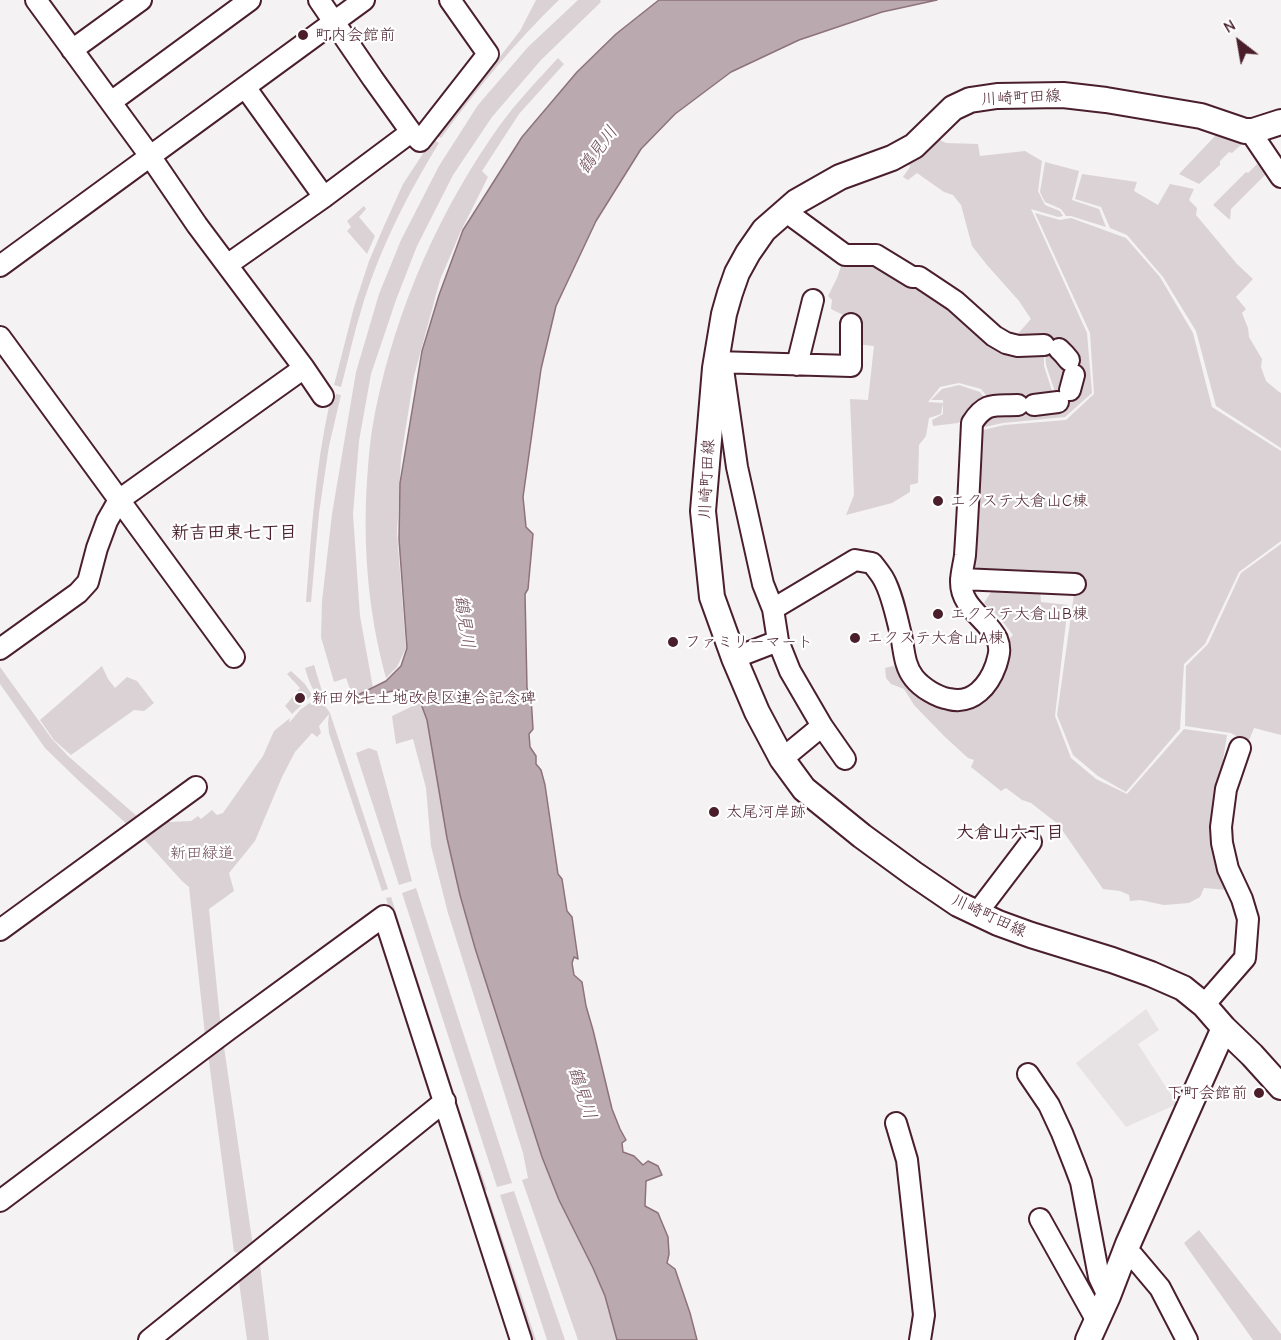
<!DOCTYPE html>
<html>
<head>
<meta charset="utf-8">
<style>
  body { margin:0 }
  #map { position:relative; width:1281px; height:1340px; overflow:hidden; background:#f4f2f2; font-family:"Comic Neue",sans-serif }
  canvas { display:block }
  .north { position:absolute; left:1209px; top:12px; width:60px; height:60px; -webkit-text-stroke:4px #fff; paint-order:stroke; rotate:329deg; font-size:16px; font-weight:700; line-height:24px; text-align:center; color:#4a1f2b }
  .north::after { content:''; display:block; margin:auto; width:21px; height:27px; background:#4a1f2b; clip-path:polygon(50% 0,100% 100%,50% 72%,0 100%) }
</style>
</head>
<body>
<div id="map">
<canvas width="1281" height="1340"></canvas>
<div class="north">N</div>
</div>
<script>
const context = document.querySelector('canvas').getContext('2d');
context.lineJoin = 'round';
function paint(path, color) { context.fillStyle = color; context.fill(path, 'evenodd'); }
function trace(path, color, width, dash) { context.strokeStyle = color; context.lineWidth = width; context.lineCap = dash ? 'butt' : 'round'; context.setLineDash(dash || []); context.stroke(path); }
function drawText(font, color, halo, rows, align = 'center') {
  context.font = font + ' "Comic Neue","Klee One",sans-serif'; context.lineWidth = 4.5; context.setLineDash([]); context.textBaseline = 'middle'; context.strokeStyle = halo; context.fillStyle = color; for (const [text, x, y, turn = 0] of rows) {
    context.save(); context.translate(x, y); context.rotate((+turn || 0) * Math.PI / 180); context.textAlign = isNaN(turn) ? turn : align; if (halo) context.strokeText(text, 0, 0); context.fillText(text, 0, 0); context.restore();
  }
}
const built = new Path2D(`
  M1146,1009L1159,1030L1138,1044L1177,1104L1126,1127L1076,1063Z`);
const green = new Path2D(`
  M536,0H559C515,42 477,89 441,138L434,134L496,58L498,59L520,31Z
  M578,0H600L601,2L541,60L492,117L453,175L417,246L396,300L371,374L359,441L353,514L360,616L373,688L356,696L355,694H352L346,678L334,682L321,637L322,601L332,514L356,372L379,294L401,240L439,166L478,105L528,47Z
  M558,58L564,64L519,114L482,171L488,177L460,233L440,280L414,376L401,458L397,533L406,648L397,667L386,678C367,609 362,538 368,467C369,455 370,442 372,430C389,328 432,224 491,138C510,109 534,84 558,58Z
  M1216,135L1238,137L1243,143L1232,153L1229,152L1220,161V165L1199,184L1179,174Z
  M934,137L946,143L978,144L980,156L1025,151L1042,161L1038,191L1045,205L1060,211L1063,216L1058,217L1031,209L1087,333L1092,393L1065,417L1003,423L980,428L982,413L1065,405L1073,395L1081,372L1073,357L1064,343L1045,340L1015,337L1031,319L1019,301L987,265L972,246L961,205L953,195L944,192L917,173L908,180L903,177L910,167L907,157Z
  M434,140L439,143C407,195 378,252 361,311C353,336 348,362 341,387L334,385L354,307L369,261L384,226L403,184L426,149Z
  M1045,162L1079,171L1072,200L1099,209L1106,227L1071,216H1066L1061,209L1045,202L1040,192Z
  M1257,164L1267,173L1231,209L1230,220L1213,205L1246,172L1248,173Z
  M1082,174L1137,182L1134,191L1158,205L1170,184L1194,189L1189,200L1197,208L1196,215L1237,264L1253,279L1236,297L1246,309L1242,313L1248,328L1249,337L1262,359L1261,367L1266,381L1279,392L1281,393V448L1216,406L1196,331L1163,277L1127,235L1110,228L1101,207L1075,199Z
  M364,206L366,209L359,217L375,236L367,254L347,231L351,227L347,221Z
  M1035,213L1060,220L1071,218L1126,238L1160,277L1193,333L1212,407L1281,451V541L1239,572L1205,644L1184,664L1180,729L1126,792L1098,776L1073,755L1057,715L1075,587L972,585L979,431L1004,425L1066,420L1094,394L1090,333Z
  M844,258L875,261L920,283L963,322L999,345L1044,354V366L1054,397L1043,400L1018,399L991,401L981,389L959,383L940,387L928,402L943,403V400H931L942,389L959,385L980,392L987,401L969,416L958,423L933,426L932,420L943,414V403L941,414L929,418L926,436L919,445L918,483L910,485V492L892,503L846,515L854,495L850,399L868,400L874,346L855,344V321L831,309L832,300L828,296L837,278Z
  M1045,352L1058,355L1065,363L1068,375L1064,389L1056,395L1046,365Z
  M336,394L341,395L329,446L319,513L311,602H306C311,536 315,471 329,406L334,402Z
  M1281,544V735L1254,728L1248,743L1231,733L1185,726L1186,666L1208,644L1241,573Z
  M993,589L1040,590L1041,602L1068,605L1055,716L1071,758L1096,779L1127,794L1184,729L1227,735L1223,760L1226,770L1228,890L1204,888L1200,897L1189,903L1164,905L1140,900L1130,901L1129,895L1120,891L1103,889L1058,824L1031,803L1022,800L1006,788L1001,791L971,767L974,760L968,758L944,736L914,705L904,689L891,684L886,678L885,668L893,666L902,670L966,704L989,695L1008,659L1009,639L1013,635L1000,618L984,603Z
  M314,665L325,701L319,697L330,713L388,889L382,891L329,733L328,723L329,714L319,726L321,733L317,737L312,733L295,752L282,777L255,841L229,873L234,891L209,909L221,1029L205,1035L189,887L182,881L142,837L167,818L170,822L191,821L198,816L201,819L212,810L217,815L223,813L263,756L274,731L290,718L289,723L300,710L319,696C311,689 308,678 305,668Z
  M102,666L108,679L115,688L127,677L137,681L154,703L144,711L134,710L71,755L54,740L40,720Z
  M0,667L52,739L68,756L139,818L129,826L79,781L45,748L0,684Z
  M291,671L305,684L312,695L292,714L285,706L300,688L287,674Z
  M407,691L413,694L420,701L427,720L447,838L460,895L475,948L542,1157L559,1200L593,1268L605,1296L617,1340H578L522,1180L528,1178L523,1153L448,913L431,846L426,788L413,739L396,744L392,716L417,704Z
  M369,748L377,751L412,881L399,885L356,753Z
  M416,888L512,1183L497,1187L402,893Z
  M391,897L459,1108L487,1190L483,1191L416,997L386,898Z
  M224,1047L253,1246L244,1254L234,1252L208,1054Z
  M514,1191L565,1340H547L500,1195Z
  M488,1196L536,1340H529L483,1198Z
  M1199,1230L1281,1334V1340H1253L1184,1243Z
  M260,1265L269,1340H247L239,1282Z`);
const water = new Path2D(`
  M659,0H937L882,12L799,40L731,72L675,114L641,149L596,221L556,306L541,369L523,497L526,527L533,534L528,589L525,594L527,688L531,697L533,729L529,734L530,747L536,756V764L541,770L545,785L558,874L562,879L567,911L572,917L578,959L574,957L572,963L574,975L582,982L586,1006L593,1030L612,1109L620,1129L626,1140L622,1143L623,1152L634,1156L643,1165L648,1161L658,1166L662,1175L646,1181L645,1206L658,1213L668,1237L669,1254L667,1263L675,1269L690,1313L697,1340H617L605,1296L593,1268L559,1200L542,1157L475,948L460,895L447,838L427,720L420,701L413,694L407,691L398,690L388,692L372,699L358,703L356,696L386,681L401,666L407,648L399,539L400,483L422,351L439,295L463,230L522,137L577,72L616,34Z`);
const minor = new Path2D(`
  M36,0L150,156L197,225L304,368L323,396
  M319,0L373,79L411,132L420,141L488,54L450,0
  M72,50L141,0
  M245,87L324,197
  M111,102L250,0
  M1253,131L1254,137L1281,177
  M785,211L845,255H876L912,277H919L955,301L994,336L1006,343L1018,346L1044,345
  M227,265L324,197L411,132
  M0,266L364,0
  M0,337L234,657
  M1059,349L1064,354L1069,360
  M716,362L851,366V324
  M722,362L737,467L763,584L773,609L778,641L790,671L822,726L782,759
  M797,365L813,300
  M1070,390L1074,375
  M1034,405L1058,402
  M961,579L1075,584
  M773,609L855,560L872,563C876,568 880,573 883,578C892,593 897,619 901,635C904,649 904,666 914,678C922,688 937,697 949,699C973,705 989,685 996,665C999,655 1001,649 997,639C987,618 961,608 961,582C961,573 964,564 965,555C968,511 970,467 972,423C986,401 995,406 1018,405
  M0,649L78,593L88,582L97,548L107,521L119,500L304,368
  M734,658L778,641
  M822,726L845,759
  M977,913L1031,842
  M0,930L196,787
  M1204,1005L1245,958L1248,919L1242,899L1228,869L1222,843L1221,827L1226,789L1240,748
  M1028,1074L1049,1105L1062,1133L1075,1166L1081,1182L1099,1277L1108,1296
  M896,1123L907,1160L924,1315L920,1340
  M0,1201L228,1030L384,916L521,1340
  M1040,1219L1097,1321
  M1124,1253L1133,1256L1160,1288L1187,1340
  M149,1340L445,1101`);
const major = new Path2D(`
  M1281,122L1253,131H1245L1201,116L1106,100L1063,95L997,96L970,100L953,108L914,146L892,158L840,177L796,202L764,230L748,253L737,273L730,293L724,314L715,368L703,511L712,597L734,658L757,712L782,759L804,789L862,836L914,874L958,904L998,923L1031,935L1112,960L1151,974L1183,988L1204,1005L1224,1028L1252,1055L1281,1087
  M1088,1340L1108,1296L1128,1244L1224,1028`);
const markers = [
  [303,35,6,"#4a1f2b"],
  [938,501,6,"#4a1f2b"],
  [938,614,6,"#4a1f2b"],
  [855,638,6,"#4a1f2b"],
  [673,642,6,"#4a1f2b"],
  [300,698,6,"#4a1f2b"],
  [714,812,6,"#4a1f2b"],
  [1259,1093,6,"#4a1f2b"]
];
const poiNames = [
  ["町内会館前",315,35],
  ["エクステ大倉山C棟",950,501],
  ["エクステ大倉山B棟",950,614],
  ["エクステ大倉山A棟",867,638],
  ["ファミリーマート",685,642],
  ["新田外七土地改良区連合記念碑",312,698],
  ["太尾河岸跡",726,812],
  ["下町会館前",1247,1093,"right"]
];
const streetNames = [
  ["川崎町田線",1021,98,-3],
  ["川崎町田線",707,479,-87],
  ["川崎町田線",989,916,25]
];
const parkNames = [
  ["新田緑道",202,853]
];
const waterNames = [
  ["鶴見川",598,150,-54],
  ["鶴見川",464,622,82],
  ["鶴見川",582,1093,72]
];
const neighbourhoodNames = [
  ["新吉田東七丁目",234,533],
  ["大倉山六丁目",1010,833]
];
paint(built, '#e7e2e3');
paint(green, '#dbd2d5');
paint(water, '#baa9ae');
trace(water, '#8d727a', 1.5);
trace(minor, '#4a1f2b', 24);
trace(major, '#4a1f2b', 28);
trace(minor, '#fff', 20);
trace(major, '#fff', 24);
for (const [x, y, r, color] of markers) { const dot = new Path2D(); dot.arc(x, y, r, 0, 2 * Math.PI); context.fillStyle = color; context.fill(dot); trace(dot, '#fff', 2); }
drawText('16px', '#4a1f2b', '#fff', poiNames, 'left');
drawText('16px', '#4a1f2b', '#fff', streetNames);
drawText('16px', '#6e4c56', '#fff', parkNames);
drawText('italic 18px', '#714f59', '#fff', waterNames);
drawText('bold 18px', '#4a1f2b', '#fff', neighbourhoodNames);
</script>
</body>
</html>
